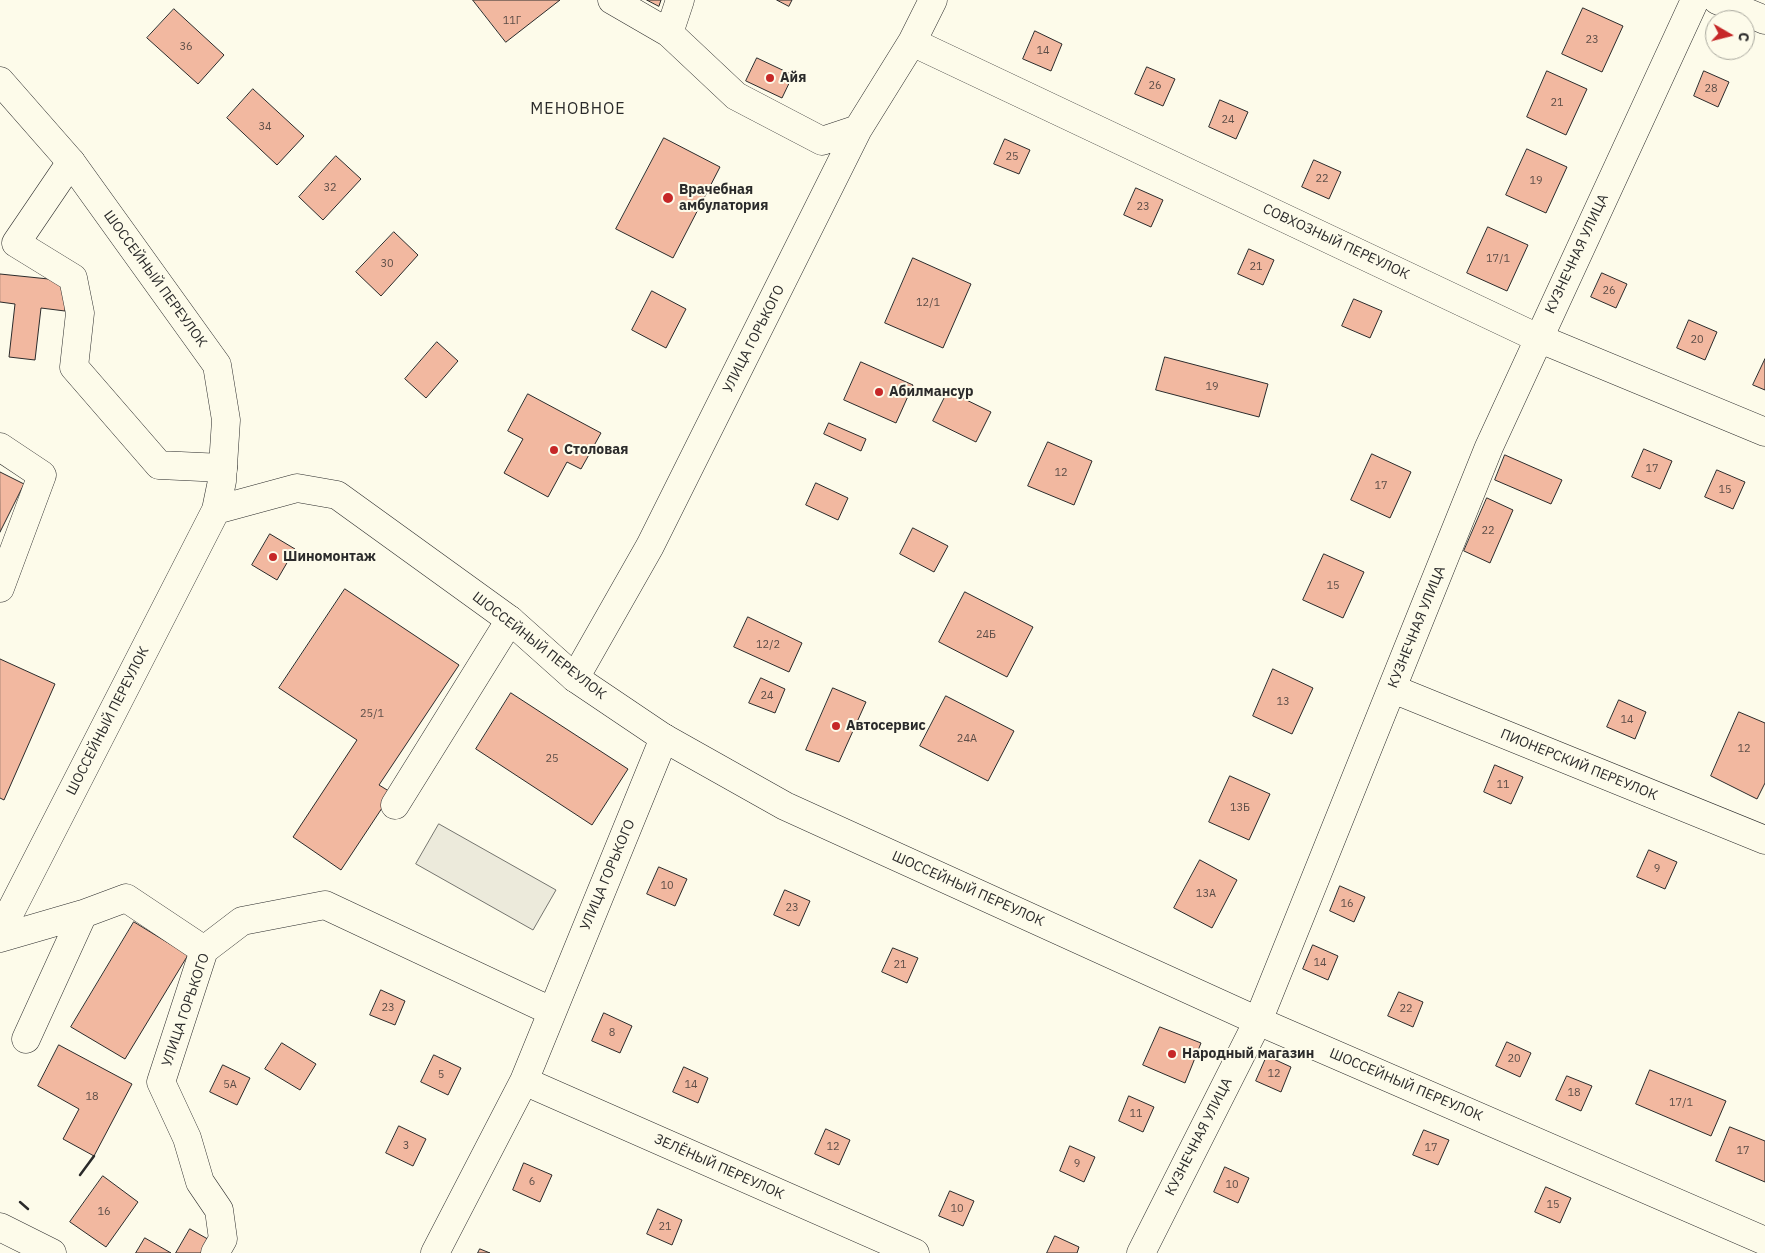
<!DOCTYPE html>
<html>
<head>
<meta charset="utf-8">
<style>
  body { margin:0 }
  #map { position:relative; width:1765px; height:1253px; overflow:hidden; background:#fdfbea; font-family:"IBM Plex Sans",sans-serif }
  canvas { display:block }
  .north { position:absolute; left:1705px; top:10px; width:50px; height:50px; box-sizing:border-box; background:#fdfbea; border:1px solid #a9a89e; border-radius:50%; rotate:98deg; font-size:14px; font-weight:700; line-height:20px; text-align:center; color:#2b2b2b }
  .north::after { content:''; display:block; margin:auto; width:18px; height:22px; background:#c62828; clip-path:polygon(50% 0,100% 100%,50% 72%,0 100%) }
</style>
</head>
<body>
<div id="map">
<canvas width="1765" height="1253"></canvas>
<div class="north">С</div>
</div>
<script>
const context = document.querySelector('canvas').getContext('2d');
context.lineJoin = 'round';
function paint(path, color) { context.fillStyle = color; context.fill(path, 'evenodd'); }
function trace(path, color, width, dash) { context.strokeStyle = color; context.lineWidth = width; context.lineCap = dash ? 'butt' : 'round'; context.setLineDash(dash || []); context.stroke(path); }
function drawText(font, color, halo, rows, align = 'center') {
  context.font = font + ' "IBM Plex Sans",sans-serif'; context.lineWidth = 4; context.setLineDash([]); context.textBaseline = 'middle'; context.strokeStyle = halo; context.fillStyle = color; for (const [text, x, y, turn = 0] of rows) {
    context.save(); context.translate(x, y); context.rotate((+turn || 0) * Math.PI / 180); context.textAlign = isNaN(turn) ? turn : align; if (halo) context.strokeText(text, 0, 0); context.fillText(text, 0, 0); context.restore();
  }
}
const parking = new Path2D(`
  M439,824L556,890L533,930L416,864Z`);
const building = new Path2D(`
  M473,0H560L506,42Z
  M647,0H661L659,6Z
  M777,0H792L789,6Z
  M1583,8L1623,26L1602,72L1562,54Z
  M174,9L224,55L198,84L147,38Z
  M1035,31L1062,44L1051,71L1023,59Z
  M757,58L793,75L782,98L746,81Z
  M1147,67L1175,79L1163,106L1135,94Z
  M1547,71L1587,89L1566,135L1527,117Z
  M1704,71L1729,82L1718,107L1694,96Z
  M253,89L304,136L277,165L227,118Z
  M1220,100L1248,112L1236,139L1209,127Z
  M664,138L720,167L673,258L616,229Z
  M1005,139L1030,150L1019,174L994,164Z
  M1527,149L1567,167L1546,213L1506,195Z
  M336,156L361,179L323,220L299,197Z
  M1314,160L1341,172L1329,199L1302,187Z
  M1136,188L1163,200L1151,227L1124,215Z
  M1488,227L1528,245L1507,291L1467,273Z
  M394,232L418,255L381,296L356,272Z
  M1249,249L1274,260L1263,285L1238,274Z
  M913,258L971,284L943,348L885,323Z
  M1602,273L1627,284L1616,308L1591,297Z
  M0,274L68,281L65,311L41,308L35,360L9,357L15,304L0,302Z
  M652,291L686,309L666,348L632,330Z
  M1354,299L1382,311L1370,338L1342,326Z
  M1689,320L1717,332L1705,360L1677,348Z
  M437,342L458,361L426,398L405,379Z
  M1165,357L1268,384L1259,417L1156,390Z
  M1765,359V390L1753,385Z
  M861,362L913,385L896,423L844,400Z
  M948,391L991,412L976,442L933,421Z
  M528,394L601,433L581,469L567,462L548,497L504,473L523,439L508,431Z
  M829,423L866,439L861,451L824,434Z
  M1048,442L1092,461L1074,505L1028,486Z
  M1644,449L1672,461L1660,489L1632,477Z
  M1372,454L1411,472L1390,518L1351,500Z
  M1505,455L1562,480L1551,504L1495,480Z
  M1717,470L1745,482L1733,509L1705,497Z
  M0,472L24,484L0,532Z
  M816,483L848,498L838,520L806,505Z
  M1487,498L1513,510L1490,563L1464,551Z
  M913,528L948,546L934,572L900,554Z
  M270,534L295,549L277,580L252,565Z
  M1324,554L1364,572L1343,618L1303,600Z
  M345,589L459,665L379,785L392,793L341,870L293,837L357,740L279,688Z
  M965,592L1033,627L1007,677L939,642Z
  M748,617L802,643L789,672L734,647Z
  M0,659L55,684L4,800L0,798Z
  M1273,669L1313,688L1292,734L1253,716Z
  M761,678L785,689L775,713L749,703Z
  M833,688L866,702L839,762L806,750Z
  M511,693L628,769L592,825L476,749Z
  M946,696L1014,731L988,781L920,746Z
  M1619,700L1646,712L1635,739L1607,727Z
  M1739,712L1765,723V783L1757,799L1711,776Z
  M1495,765L1523,777L1511,804L1484,792Z
  M1230,776L1270,794L1249,840L1209,822Z
  M1649,850L1677,862L1665,889L1637,877Z
  M1200,860L1237,880L1212,928L1174,908Z
  M659,867L687,879L675,906L647,894Z
  M1340,886L1365,897L1354,922L1330,911Z
  M785,890L810,901L799,926L774,915Z
  M134,922L188,955L125,1059L71,1027Z
  M1313,945L1338,956L1328,980L1303,969Z
  M893,948L918,958L907,983L882,972Z
  M381,990L405,1001L395,1025L370,1015Z
  M1399,992L1423,1002L1413,1027L1388,1016Z
  M604,1013L632,1026L620,1053L592,1041Z
  M1160,1027L1201,1043L1185,1083L1143,1065Z
  M1507,1042L1531,1053L1520,1077L1496,1066Z
  M282,1043L316,1064L300,1090L265,1069Z
  M59,1045L132,1084L94,1156L63,1139L79,1109L38,1086Z
  M434,1055L461,1068L448,1095L421,1082Z
  M1267,1056L1291,1067L1281,1092L1256,1081Z
  M223,1065L250,1078L237,1105L210,1092Z
  M684,1067L708,1078L698,1103L673,1092Z
  M1650,1070L1726,1101L1711,1136L1636,1104Z
  M1567,1076L1592,1086L1581,1111L1556,1100Z
  M1129,1096L1154,1107L1143,1132L1119,1121Z
  M399,1126L426,1139L413,1166L386,1153Z
  M1730,1127L1765,1141V1182L1716,1161Z
  M826,1129L850,1140L839,1165L815,1154Z
  M1424,1130L1449,1140L1438,1165L1413,1155Z
  M1070,1146L1095,1157L1084,1182L1060,1171Z
  M524,1163L552,1175L540,1202L513,1190Z
  M1225,1167L1249,1178L1238,1203L1214,1192Z
  M103,1176L138,1202L106,1247L70,1222Z
  M1546,1187L1571,1198L1560,1223L1535,1212Z
  M950,1191L974,1201L963,1226L939,1216Z
  M658,1209L682,1220L672,1245L647,1234Z
  M190,1229L213,1242L206,1253H176Z
  M1055,1236L1079,1247L1077,1253H1047Z
  M145,1238L171,1253H136Z
  M480,1249L490,1253H478Z`);
const minor = new Path2D(`
  M612,0L669,33
  M680,0L669,33L736,96L822,141L858,129
  M1717,0L1765,20
  M912,42L1538,338L1765,432
  M71,162L16,243L73,278L80,313L74,367L159,465L223,468
  M0,447L42,475L0,588
  M575,678L650,546L858,129L912,42L933,0
  M1393,689L1765,840
  M395,805L510,620
  M0,938L83,914L126,898L204,950
  M26,1039L83,914
  M524,1081L915,1253
  M0,1227L52,1253
  M215,1253L223,1239L219,1210L200,1182L187,1138L161,1082L204,950L242,921L325,905L551,1011
  M435,1253L524,1081L664,738
  M1141,1253L1258,1021L1489,447L1695,0`);
const major = new Path2D(`
  M0,81L71,162L217,365L226,420L222,481L216,510L0,932
  M216,510L297,488L337,495L510,620L575,678L664,738L785,806L1258,1021L1765,1241`);
const wall = new Path2D(`
  M80,1175L94,1156
  M20,1202L28,1209`);
const markers = [
  [770,78,5,"#c62828"],
  [668,198,6,"#c62828"],
  [879,392,5,"#c62828"],
  [554,450,5,"#c62828"],
  [273,557,5,"#c62828"],
  [836,726,5,"#c62828"],
  [1172,1054,5,"#c62828"]
];
const numberNames = [
  ["11Г",512,21],
  ["23",1592,40],
  ["36",186,47],
  ["14",1043,51],
  ["26",1155,86],
  ["28",1711,89],
  ["21",1557,103],
  ["24",1228,120],
  ["34",265,127],
  ["25",1012,157],
  ["22",1322,179],
  ["19",1536,181],
  ["32",330,188],
  ["23",1143,207],
  ["17/1",1498,259],
  ["30",387,264],
  ["21",1256,267],
  ["26",1609,291],
  ["12/1",928,303],
  ["20",1697,340],
  ["19",1212,387],
  ["17",1652,469],
  ["12",1061,473],
  ["17",1381,486],
  ["15",1725,490],
  ["22",1488,531],
  ["15",1333,586],
  ["24Б",986,635],
  ["12/2",768,645],
  ["24",767,696],
  ["13",1283,702],
  ["25/1",372,714],
  ["14",1627,720],
  ["24А",967,739],
  ["12",1744,749],
  ["25",552,759],
  ["11",1503,785],
  ["13Б",1240,808],
  ["9",1657,869],
  ["10",667,886],
  ["13А",1206,894],
  ["16",1347,904],
  ["23",792,908],
  ["14",1320,963],
  ["21",900,965],
  ["23",388,1008],
  ["22",1406,1009],
  ["8",612,1033],
  ["20",1514,1059],
  ["12",1274,1074],
  ["5",441,1075],
  ["5А",230,1085],
  ["14",691,1085],
  ["18",1574,1093],
  ["18",92,1097],
  ["17/1",1681,1103],
  ["11",1136,1114],
  ["3",406,1146],
  ["12",833,1147],
  ["17",1431,1148],
  ["17",1743,1151],
  ["9",1077,1164],
  ["6",532,1182],
  ["10",1232,1185],
  ["15",1553,1205],
  ["10",957,1209],
  ["16",104,1212],
  ["21",665,1227]
];
const poiNames = [
  ["Айя",780,78],
  ["Врачебная",679,190],
  ["амбулатория",679,206],
  ["Абилмансур",889,392],
  ["Столовая",564,450],
  ["Шиномонтаж",283,557],
  ["Автосервис",846,726],
  ["Народный магазин",1182,1054]
];
const streetNames = [
  ["СОВХОЗНЫЙ ПЕРЕУЛОК",1336,242,25],
  ["КУЗНЕЧНАЯ УЛИЦА",1577,254,-65],
  ["ШОССЕЙНЫЙ ПЕРЕУЛОК",155,279,54],
  ["УЛИЦА ГОРЬКОГО",754,339,-63],
  ["КУЗНЕЧНАЯ УЛИЦА",1417,627,-68],
  ["ШОССЕЙНЫЙ ПЕРЕУЛОК",539,646,38],
  ["ШОССЕЙНЫЙ ПЕРЕУЛОК",108,721,-63],
  ["ПИОНЕРСКИЙ ПЕРЕУЛОК",1579,765,22],
  ["УЛИЦА ГОРЬКОГО",608,875,-67],
  ["ШОССЕЙНЫЙ ПЕРЕУЛОК",968,889,24],
  ["УЛИЦА ГОРЬКОГО",186,1010,-71],
  ["ШОССЕЙНЫЙ ПЕРЕУЛОК",1406,1085,23],
  ["КУЗНЕЧНАЯ УЛИЦА",1199,1137,-63],
  ["ЗЕЛЁНЫЙ ПЕРЕУЛОК",719,1167,24]
];
const quarterNames = [
  ["МЕНОВНОЕ",578,109]
];
paint(parking, '#eceadb');
trace(parking, '#74746e', 1);
paint(building, '#f2b8a0');
trace(building, '#2b2b2b', 1);
trace(minor, '#2b2b2b', 29);
trace(major, '#2b2b2b', 29);
trace(minor, '#fdfbea', 28);
trace(major, '#fdfbea', 28);
trace(wall, '#2b2b2b', 2.5);
for (const [x, y, r, color] of markers) { const dot = new Path2D(); dot.arc(x, y, r, 0, 2 * Math.PI); context.fillStyle = color; context.fill(dot); trace(dot, '#fdfbea', 2); }
drawText('11px', '#5d4e48', null, numberNames);
drawText('bold 14px', '#2b2b2b', '#fdfbea', poiNames, 'left');
drawText('14px', '#2b2b2b', '#fdfbea', streetNames);
context.letterSpacing = '1px';
drawText('16px', '#2b2b2b', '#fdfbea', quarterNames);
context.letterSpacing = '0px';
</script>
</body>
</html>
